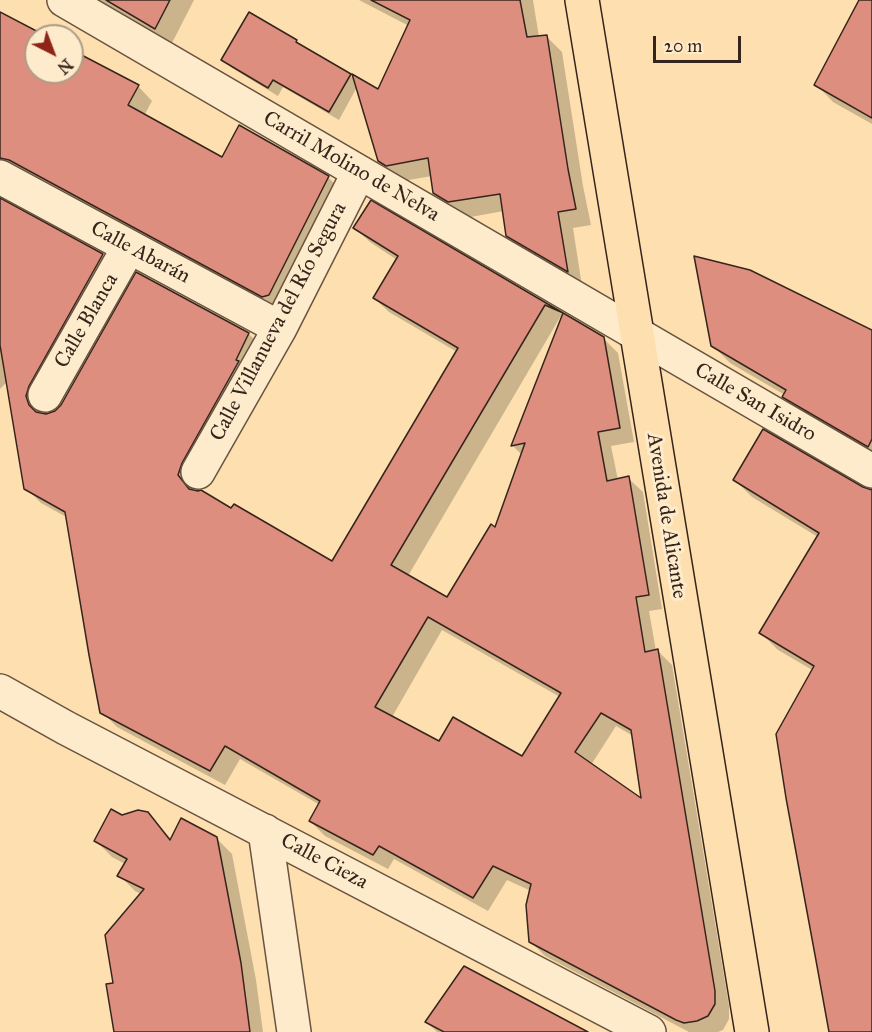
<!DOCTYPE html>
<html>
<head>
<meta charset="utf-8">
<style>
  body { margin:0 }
  #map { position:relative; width:872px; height:1032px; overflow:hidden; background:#fee0b0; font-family:"IM FELL Great Primer",serif }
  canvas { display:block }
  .north { position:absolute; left:24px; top:24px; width:60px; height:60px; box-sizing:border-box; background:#feebcc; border:2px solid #ae9c86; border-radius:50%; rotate:138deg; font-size:16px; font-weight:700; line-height:24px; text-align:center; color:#36251c }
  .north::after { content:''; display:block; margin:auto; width:21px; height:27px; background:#8f2418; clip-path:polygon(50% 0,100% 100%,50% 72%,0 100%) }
  .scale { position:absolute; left:653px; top:36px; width:88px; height:27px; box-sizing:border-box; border:3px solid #36251c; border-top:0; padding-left:8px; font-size:18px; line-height:21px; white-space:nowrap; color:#36251c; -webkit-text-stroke:4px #feebcc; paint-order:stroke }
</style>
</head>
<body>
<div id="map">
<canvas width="872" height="1032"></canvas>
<div class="north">N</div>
<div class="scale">20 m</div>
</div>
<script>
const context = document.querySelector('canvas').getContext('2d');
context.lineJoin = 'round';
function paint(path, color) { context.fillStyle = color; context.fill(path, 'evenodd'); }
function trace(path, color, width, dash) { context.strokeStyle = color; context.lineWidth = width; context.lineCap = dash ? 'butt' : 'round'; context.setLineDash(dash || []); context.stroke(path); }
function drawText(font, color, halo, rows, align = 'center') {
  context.font = font + ' "IM FELL Great Primer",serif'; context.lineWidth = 6; context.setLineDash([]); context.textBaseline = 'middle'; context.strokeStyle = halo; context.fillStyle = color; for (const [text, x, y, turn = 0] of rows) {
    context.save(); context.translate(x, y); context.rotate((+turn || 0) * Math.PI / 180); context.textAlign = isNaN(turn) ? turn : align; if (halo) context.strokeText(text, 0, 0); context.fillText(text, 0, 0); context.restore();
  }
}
const shadow = new Path2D(`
  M97,0H194L172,43Z
  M359,0H533L539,37L546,36L562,52L583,186L591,225L573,228L582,286L524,252L507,235L504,211L465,218L450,209L434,193L432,176L403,181L396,177L379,161L357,87L339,120L283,87L278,96L232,68L223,59L296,41L301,47L350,75L355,80L379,92L409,26Z
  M861,0H872V124L833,102L816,84Z
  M0,13L43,36H36V72H72V51L138,86L152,101L144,116L222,159L328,177L342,192L278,311L0,168Z
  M0,199L103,255L117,270L40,410L41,414L46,415L55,413L63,405L137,274L249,334L263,349L196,478L192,491L333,563L457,352L389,312L374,298L397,260L370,242L355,228L371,202L603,338L618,353L634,442L611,446L618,480L628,478L643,492L662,609L649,611L656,651H658L672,665L729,1006V1019L723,1030L718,1032H689L545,956L531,942V891L507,880L488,911L394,859L388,869L325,836L310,821L320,805L240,759L225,785L117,727L102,712L68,518L41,503L26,488L8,381L0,389ZM562,314L564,315L512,445L523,456L495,529L448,599L408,576ZM442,630L560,697L523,758L440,743L392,717ZM616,726L633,736L643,801L591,765Z
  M872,331V455L800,413L784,397L785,395L730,363L713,346Z
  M735,480L862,489L872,491V1032H831L814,671L778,650L761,633L818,537L752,497Z
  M148,813L171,839L216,838L232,854L256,980L263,1032H115V984L141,894L135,891L119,875L125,864L112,857L96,841L122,817Z
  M427,1022L585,1032H437Z`);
const building = new Path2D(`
  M106,0H170L155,29Z
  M371,0H520L527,37L547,35L568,169L576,209L558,212L568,272L506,236L500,194L448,202L433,193L428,158L386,166L378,161L352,74L378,89L410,20Z
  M859,0H872V118L814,85Z
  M0,12L46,36H36V72H72V50L139,85L128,105L222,157L239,125L329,176L269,295L262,297L9,160L0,158Z
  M249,12L297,40L296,42L351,74L329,112L273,80L268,88L221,60Z
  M0,198L103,254L29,386L26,396L29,405L36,412L46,414L55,411L61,405L136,272L249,333L236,360L239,361L182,463L178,475L189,489L198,491L201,490L231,508L234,504L332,561L458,348L373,298L398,256L353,228L371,200L604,337L620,428L598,432L607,481L629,476L649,595L636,597L645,652L658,649L715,991V1004L708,1016L697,1021L684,1023L676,1020L529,942L526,905L531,884L493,866L473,898L379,846L373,855L309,821L320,801L225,746L210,771L100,713L89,655L65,512L24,489L0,345ZM545,305L563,313L511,446L525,443L495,527L491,524L447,597L391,565ZM428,617L561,693L522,756L453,717L439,741L375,707ZM601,713L631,730L641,798L575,752Z
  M694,256L750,270L872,330V439L868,447L782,397L786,390L711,346Z
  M763,429L863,487L872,490V1032H829L815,955L786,798L776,734L814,666L759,633L819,533L733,480Z
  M111,809L122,815L138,810L148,812L170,840L181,818L217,837L241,963L250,1032H114L106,984L113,983L105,935L144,889L117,876L127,859L94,841Z
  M464,966L588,1032H444L425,1022Z`);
const minor = new Path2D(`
  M64,0L872,471
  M0,177L280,328
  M45,395L129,247
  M198,472L280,328L359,172
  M0,691L66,728L649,1032
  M265,831L294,1032`);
const major = new Path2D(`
  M582,0L752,1032`);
const streetNames = [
  ["Carril Molino de Nelva",351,167,30],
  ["Calle Abarán",140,253,28],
  ["Calle Blanca",87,321,-60],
  ["Calle Villanueva del Río Segura",279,322,-62],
  ["Calle San Isidro",755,403,30],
  ["Avenida de Alicante",666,516,81],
  ["Calle Cieza",324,862,28]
];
paint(shadow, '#0003');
paint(building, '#de8e7f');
trace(building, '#36251c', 1.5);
trace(minor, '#685441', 36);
trace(major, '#36251c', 36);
trace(minor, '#feebcc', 33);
trace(major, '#fee0b0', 33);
drawText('21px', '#36251c', '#feebcc', streetNames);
</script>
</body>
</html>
